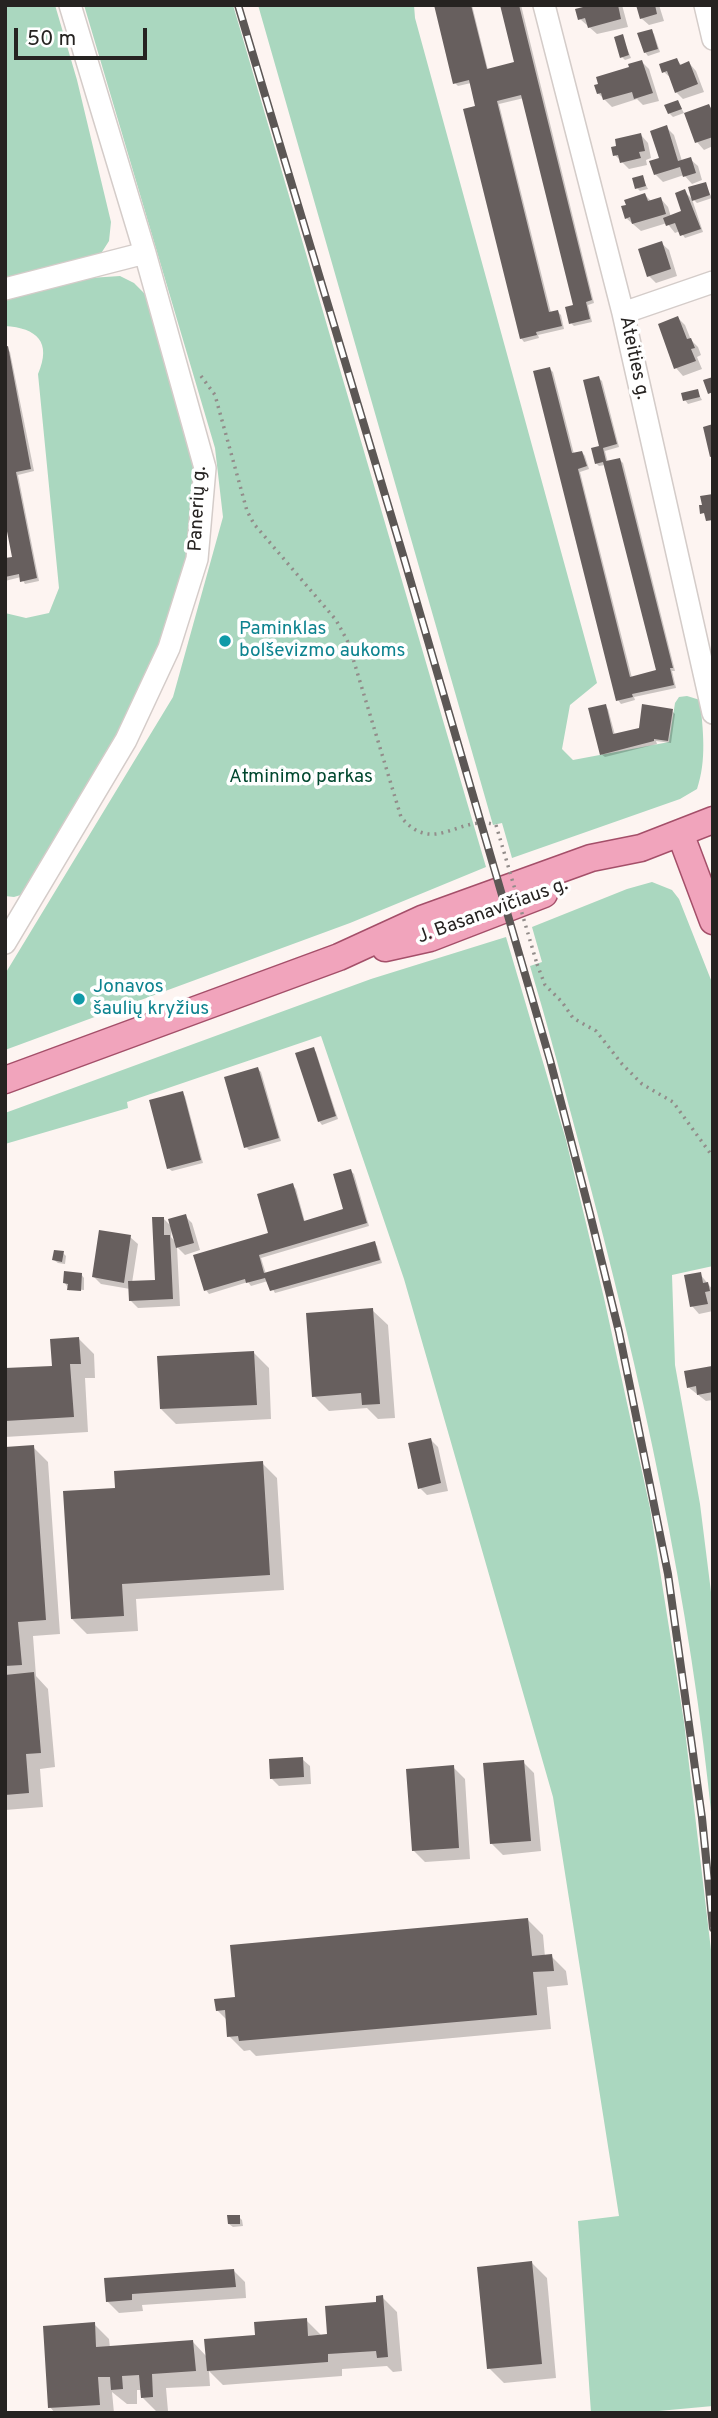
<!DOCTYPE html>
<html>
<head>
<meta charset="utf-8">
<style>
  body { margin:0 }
  #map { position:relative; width:718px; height:2418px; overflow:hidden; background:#fdf4f1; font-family:Overpass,sans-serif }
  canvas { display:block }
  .frame { position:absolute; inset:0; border:7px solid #262321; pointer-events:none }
  .scale { position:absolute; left:14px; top:28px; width:133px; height:32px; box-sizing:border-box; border:4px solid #262321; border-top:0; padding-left:9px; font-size:21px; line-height:24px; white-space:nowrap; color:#262321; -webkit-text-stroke:5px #fff; paint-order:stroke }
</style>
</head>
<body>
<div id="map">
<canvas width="718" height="2418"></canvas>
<div class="frame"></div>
<div class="scale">50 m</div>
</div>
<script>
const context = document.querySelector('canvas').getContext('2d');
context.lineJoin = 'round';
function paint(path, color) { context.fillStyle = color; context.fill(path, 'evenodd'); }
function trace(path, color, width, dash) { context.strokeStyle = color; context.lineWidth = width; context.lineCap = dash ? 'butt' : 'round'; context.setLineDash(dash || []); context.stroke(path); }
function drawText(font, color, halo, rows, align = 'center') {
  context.font = font + ' Overpass,sans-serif'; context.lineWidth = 7; context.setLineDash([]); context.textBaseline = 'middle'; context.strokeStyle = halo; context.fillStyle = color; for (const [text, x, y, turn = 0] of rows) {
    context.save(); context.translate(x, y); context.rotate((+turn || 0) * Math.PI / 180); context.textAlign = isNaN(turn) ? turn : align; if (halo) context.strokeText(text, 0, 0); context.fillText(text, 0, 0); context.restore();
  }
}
const green = new Path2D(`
  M5,5H55L77,80L111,222L109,241L100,255L5,281Z
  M84,5H233L486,867L350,923L5,1050V974L173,697L223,517L215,448Z
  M258,5H414L415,18L597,683L570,705L562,749L573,760L669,742L675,703L679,697L687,696L700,700C703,730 707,760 697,789L680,799L512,858L502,823L493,825Z
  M120,276L134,283L147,296L195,471L189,543L179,587L163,636L114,745L24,894L14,897L5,896V613L26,618L49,613L59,588L38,374C52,342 37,328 5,326V300L90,278Z
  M652,882L672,890L679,899L713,985V1266L672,1275L675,1365L700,1504L713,1608V1830C691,1602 641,1376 582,1155C565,1092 549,1029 530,966L542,962L532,927L627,889Z
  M506,937L566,1140L604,1298L650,1508L684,1722L713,1967V2406L637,2413H591L578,2221L619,2216L553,1797L404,1279L321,1036L127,1102L128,1108L5,1144V1113L371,979Z`);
const shadow = new Path2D(`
  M435,5H472L488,70L516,64L502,5H521L594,303L588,305L592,322L574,326L571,323L575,306L524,98L499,104L551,313L558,312L561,315L564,329L538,335L539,338L524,342L521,338L471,83L458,86L455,83Z
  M584,5H622L628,27L597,34L580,19Z
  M638,5H659L664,21L649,25L641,18Z
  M651,31L654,34L660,52L648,56L645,52Z
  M622,36L631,58L625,60L622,57Z
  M677,60L682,66L689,63L696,71L704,92L683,99L676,92L672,79L664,72Z
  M642,62L649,69L659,101L643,105L637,99L612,107L598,93Z
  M678,102L684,113L673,117L669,113Z
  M709,106L713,110V146L704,150L697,142Z
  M666,127L674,135L682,161L690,159L698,166L702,180L692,184L684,175L663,182L655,174L661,159Z
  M641,135L648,143L651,158L646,160L647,165L629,169L615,155Z
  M642,177L648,189L640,191L637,188Z
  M705,184L712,198L697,203L694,200Z
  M684,191L692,199L703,232L685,238L680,231L675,233L667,223L641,231L626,218L645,195L652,202L661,199L668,207L671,217L684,212Z
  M661,243L669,250L677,276L656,283L649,276Z
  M678,318L685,325L691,340L698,347L701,355L697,357L702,369L683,376L676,368Z
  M7,348L10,352L34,471L18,475L39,581L25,584L21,577L5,581V560L14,558Z
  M550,369L553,372L574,454L582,452L585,456L589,469L580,472L632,678L658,672L605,465L599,466L596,463L602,448L599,378L602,381L619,447L605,451L608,463L620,460L623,463L675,671H672L676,688L634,697L635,700L621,704L618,700Z
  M697,391L702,400L688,404L685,400Z
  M605,706L608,709L615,735L641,729L672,711L675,714L671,743L656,741L657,744L605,757L601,754Z
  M313,1049L316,1052L338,1119L322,1125L319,1121Z
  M258,1069L261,1072L281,1141L249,1150L246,1147Z
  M182,1093L185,1096L203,1163L172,1171L168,1168Z
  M351,1171L354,1174L369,1226L261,1258L266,1274L374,1243L377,1246L382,1263L275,1293L268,1281L251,1286L248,1282L209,1294L206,1290L270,1234L292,1185L296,1189L305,1222L345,1210Z
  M185,1216L192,1223L200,1250L185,1255L177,1247L180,1306L138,1308L130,1300V1289L101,1284L94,1277L130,1237L138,1244L132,1283L157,1282L163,1218L172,1227L171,1237L176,1243Z
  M63,1253L66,1256L65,1264L58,1263L54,1260Z
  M81,1274L84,1278V1290L70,1289V1291L65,1283Z
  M700,1274L713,1290V1311L699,1314L692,1306Z
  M372,1310L388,1325L395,1418L378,1419L367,1408L329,1411L314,1396Z
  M79,1339L94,1354L95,1378H85L88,1432L5,1437V1370L54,1367Z
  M254,1353L269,1368L271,1419L176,1424L161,1409Z
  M712,1368L713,1400L706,1401L688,1387Z
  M431,1440L438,1447L448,1491L427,1495L420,1488Z
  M33,1447L48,1462L60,1634L33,1636L36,1676L48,1689L55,1767L40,1769L43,1807L5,1810V1449Z
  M262,1463L277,1478L284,1590L136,1599L138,1631L87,1634L72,1619L117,1489Z
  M302,1759L310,1766L311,1784L279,1786L272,1779Z
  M523,1762L534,1773L541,1851L503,1855L491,1843Z
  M453,1767L465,1779L470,1859L425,1862L413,1850Z
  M528,1920L543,1935L545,1957L551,1956L566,1971L568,1985L547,1987L551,2029L256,2056L250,2050L244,2051L229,2036L228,2021L217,2010L237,1998Z
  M239,2217L242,2220L243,2226L233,2227L229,2224Z
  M532,2263L547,2278L556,2378L504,2383L489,2368Z
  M234,2271L245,2282L246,2298L142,2305L143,2311L119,2313L107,2301L106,2279Z
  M382,2297L397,2312L402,2371L393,2372L387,2366L342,2369V2376L223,2385L209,2371L210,2386L166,2388L168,2411L157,2412L142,2397V2390H137V2404H127L112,2392L114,2413H55L50,2407L94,2324L109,2339L110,2348L193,2342L207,2357L257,2336L306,2320L321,2335L329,2336L378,2304Z`);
const building = new Path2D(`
  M434,5H471L487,69L514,62L500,5H519L592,300L586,302L590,319L569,324L565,307L573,305L521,95L497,101L549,312L558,310L562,326L536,332L537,335L520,339L463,109L475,106L469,80L453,84Z
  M583,5H618L621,19L588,28L585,18L578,20L575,9L583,7Z
  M636,5H655L657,14L640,19Z
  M652,29L658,49L644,53L637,33Z
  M623,34L629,55L620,58L614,37Z
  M677,58L680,65L689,61L698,84L675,93L667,71L662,73L659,64Z
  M642,60L653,93L634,99L632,92L603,100L601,93L597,94L594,85L598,84L596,77L629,67L628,64Z
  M678,100L682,109L668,114L664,105Z
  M709,104L713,113V137L695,143L684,113Z
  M667,125L678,161L691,157L696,173L683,177L680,167L654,175L649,161L659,158L650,131Z
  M641,133L645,151L639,152L641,158L620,163L618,155L613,156L611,147L616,146L615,139Z
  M643,175L646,186L635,189L632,178Z
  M706,182L710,195L692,201L688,187Z
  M685,189L701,229L680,236L675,223L666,226L663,218L681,211L675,193Z
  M645,193L648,201L661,197L666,214L632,224L630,217L625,219L621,206L626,205L624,200Z
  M662,241L671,269L647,277L638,249Z
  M678,316L687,339L691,338L695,348L691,349L696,361L674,369L658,324Z
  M8,346L31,469L16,472L37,578L20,582L19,574L5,577V558L12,557L5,521V347Z
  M550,367L572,453L582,451L587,466L578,469L630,677L656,670L603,462L595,464L591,448L599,446L583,380L599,376L617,444L603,448L606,461L620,458L673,668H670L674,685L632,694L633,697L616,701L533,371Z
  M713,377V392L708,394L703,380Z
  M698,389L700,397L683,401L681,393Z
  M713,424V456L710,457L703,427Z
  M713,494V520L706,521L704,513L700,514L699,505H702L700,496Z
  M606,704L613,734L639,728L642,704L673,709L668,741L654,739V741L600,755L588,708Z
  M314,1047L336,1116L318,1122L295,1053Z
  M258,1067L279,1138L244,1148L224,1077Z
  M183,1091L201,1160L167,1169L149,1100Z
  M351,1169L367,1223L259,1255L264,1273L375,1241L380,1260L270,1291L265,1278L246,1283L245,1279L204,1291L193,1255L268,1233L257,1194L293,1183L304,1221L343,1209L333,1174Z
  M186,1214L194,1243L176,1248L168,1219Z
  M152,1217H164V1235H170L173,1299L129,1301L128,1281L155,1280Z
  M99,1230L131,1235L124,1283L92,1277Z
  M54,1250L64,1251L62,1262L52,1260Z
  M64,1271L82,1273L81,1291L67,1290L68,1284L63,1283Z
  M701,1272L703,1283L708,1282L710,1291L705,1292L708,1304L690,1307L684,1275Z
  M373,1308L380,1404L362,1405L361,1393L312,1397L306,1313Z
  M79,1337L81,1364H70L74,1417L5,1421V1368L52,1366L50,1339Z
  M254,1351L257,1405L160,1409L157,1356Z
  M712,1366L713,1392L697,1395L696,1386L687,1388L684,1371Z
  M431,1438L441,1483L418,1489L408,1443Z
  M34,1445L46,1620L18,1622L22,1665L5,1666V1447Z
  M263,1461L270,1575L122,1584L124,1616L71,1619L63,1491L115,1488L114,1471Z
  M34,1672L41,1753L26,1754L29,1793L5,1795V1675Z
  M303,1757L304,1777L270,1779L269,1759Z
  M524,1760L531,1841L490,1844L483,1763Z
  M454,1765L459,1848L412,1851L406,1769Z
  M528,1918L532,1956L552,1954L554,1971L533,1972L537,2015L239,2041L238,2036L227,2037L225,2010L216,2011L214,1999L235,1997L230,1945Z
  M227,2215H240V2224H228Z
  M532,2261L542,2364L487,2369L477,2267Z
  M234,2269L236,2287L132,2294V2300L106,2302L104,2278Z
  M383,2295L388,2357L377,2358L376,2351L328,2354V2362L207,2371L204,2339L255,2335L254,2322L307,2318L308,2336L327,2334L325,2306L376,2302V2296Z
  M95,2322L96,2347L193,2340L196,2371L152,2374L153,2397L141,2398L139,2375L122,2376L123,2389L111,2390L110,2377H98L100,2405L48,2408L43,2326Z`);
const path = new Path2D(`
  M201,376L215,395L247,511L254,524L336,620L348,642L401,817C434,857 460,813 496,825
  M537,964L545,985L562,1002L573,1018L596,1031L622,1064L642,1084L673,1102L713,1157`);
const minor = new Path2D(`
  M544,5L623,313L713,713
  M705,5L713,39
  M5,289L145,253
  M623,313L713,282
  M5,943L126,740L169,648L197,559L205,468L145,253L70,5`);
const major = new Path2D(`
  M680,833L713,921
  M385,948L430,938L544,894
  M5,1080L339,957L422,919L591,858L641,848L713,820`);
const rail = new Path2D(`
  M238,5L403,555L550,1060L590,1214L619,1332L668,1574L702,1818L713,1928`);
const pathBridge = new Path2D(`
  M496,825L537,964`);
const markers = [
  [225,641,7,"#0f9aa8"],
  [79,999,7,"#0f9aa8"]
];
const streetNames = [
  ["Ateities g.",633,358,78],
  ["Panerių g.",199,509,-87],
  ["J. Basanavičiaus g.",493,912,-20]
];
const cultureNames = [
  ["Paminklas",239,630],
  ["bolševizmo aukoms",239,652],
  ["Jonavos",93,988],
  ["šaulių kryžius",93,1010]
];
const parkNames = [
  ["Atminimo parkas",301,778]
];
paint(green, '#aad7bf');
paint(shadow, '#0003');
paint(building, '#675f5e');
trace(minor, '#d4ccc9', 24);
trace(major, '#a44f69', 29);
trace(path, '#928c8a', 3.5, [2, 5]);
trace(minor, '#fff', 21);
trace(major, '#f1a4bc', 26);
trace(rail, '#5c5755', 8);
trace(rail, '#fff', 5, [16]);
trace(pathBridge, '#928c8a', 3.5, [2, 5]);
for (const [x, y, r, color] of markers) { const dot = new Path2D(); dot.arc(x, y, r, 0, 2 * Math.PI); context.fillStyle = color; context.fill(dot); trace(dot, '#fff', 2.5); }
drawText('19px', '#262321', '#fff', streetNames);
drawText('19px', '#0d838f', '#fff', cultureNames, 'left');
drawText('19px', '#00472e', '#fff', parkNames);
</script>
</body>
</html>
